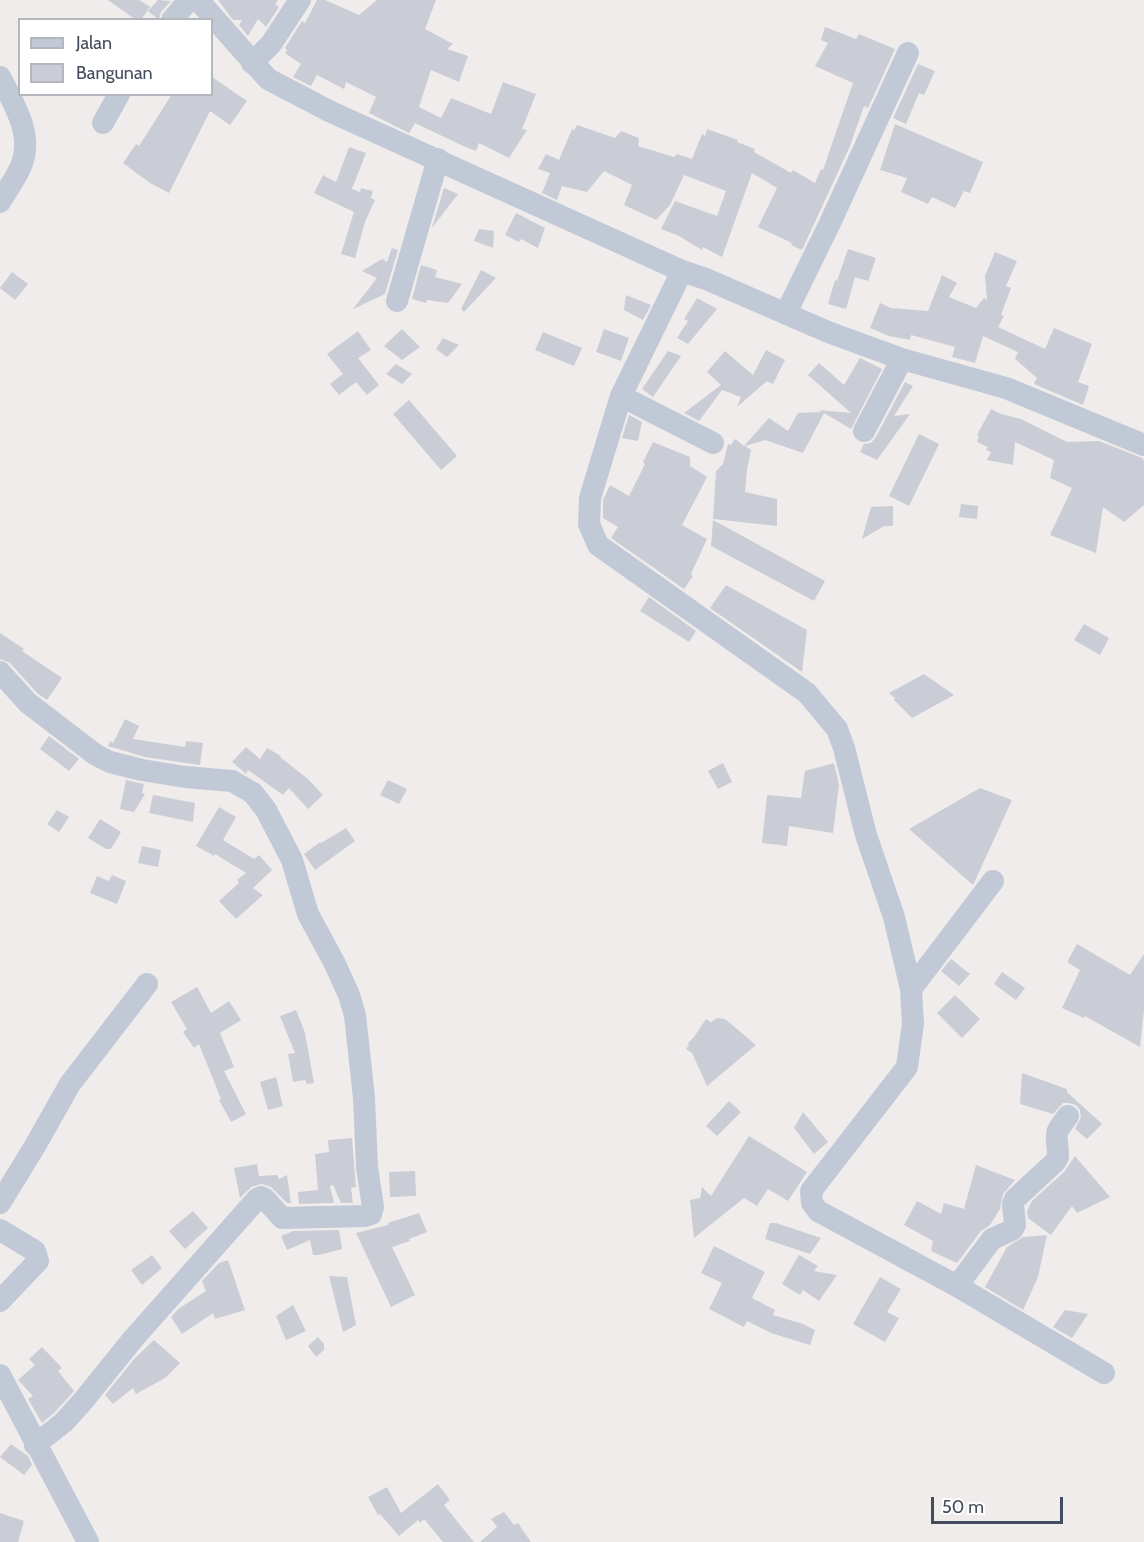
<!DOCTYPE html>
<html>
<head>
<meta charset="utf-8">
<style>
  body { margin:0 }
  #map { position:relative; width:1144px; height:1542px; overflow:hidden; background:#f0ecec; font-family:Cabin,sans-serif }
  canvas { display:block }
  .legend { position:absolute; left:18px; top:18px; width:195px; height:78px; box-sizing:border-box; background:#fff; border:2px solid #b4b7be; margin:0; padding:8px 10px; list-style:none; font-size:18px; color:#434c5c }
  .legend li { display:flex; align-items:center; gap:12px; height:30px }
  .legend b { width:30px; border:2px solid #b4b7be }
  .scale { position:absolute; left:931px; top:1497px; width:132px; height:27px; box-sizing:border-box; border:3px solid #434c5c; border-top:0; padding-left:8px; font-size:18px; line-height:21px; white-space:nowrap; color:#434c5c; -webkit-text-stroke:4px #fff; paint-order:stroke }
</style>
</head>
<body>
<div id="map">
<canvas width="1144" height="1542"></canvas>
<ul class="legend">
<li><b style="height:8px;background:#c1c9d6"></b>Jalan</li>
<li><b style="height:16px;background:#cacdd5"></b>Bangunan</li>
</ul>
<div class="scale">50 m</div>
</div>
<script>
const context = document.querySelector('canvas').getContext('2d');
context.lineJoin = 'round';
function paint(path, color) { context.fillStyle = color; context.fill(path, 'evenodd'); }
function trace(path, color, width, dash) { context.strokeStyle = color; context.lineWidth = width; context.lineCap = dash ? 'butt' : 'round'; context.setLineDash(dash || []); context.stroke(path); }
const building = new Path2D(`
  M108,0H139L150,7L141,20H136Z
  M158,0L171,1L161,12L159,20L148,11Z
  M218,0H278L275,4L279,7L266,27L258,19L248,36L239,25L242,20H233Z
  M317,0H325L359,15L377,0H436L425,29L453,44L447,49L468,56L459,82L431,70L419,107L441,118L451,98L491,114L503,82L536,94L522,129L527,130L509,158L479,143L476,151L461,145L415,123L409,133L369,113L376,97L346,82L344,89L317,75L311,86L293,77L301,64L285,53L287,50L285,48L302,21L305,23Z
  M825,27L856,39L859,34L895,49L868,108L864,106L850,146L802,250L791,245L792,243L758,227L777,188L752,173L722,257L703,247L702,250L679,236L661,229L675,201L717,216L726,191L684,175L670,205L656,220L624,205L632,185L604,171L587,192L562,186L557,200L542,193L550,173L538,169L546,154L559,160L572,129L574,130L577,125L615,138L621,131L639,138L638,146L674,157L677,154L692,159L702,134L705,136L707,129L738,140L737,142L755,149L754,152L791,173L793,170L815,183L821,169L823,170L853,83L815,66L828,43L821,40Z
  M918,64L935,71L924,95L919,93L906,124L893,118Z
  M212,77L247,101L230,125L210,111L169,193L150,183L123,163L136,144L139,146L172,94H212Z
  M895,124L983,162L970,193L964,191L955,208L932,197L928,204L901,192L907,178L880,170Z
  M349,147L366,153L352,189L360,192L361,188L373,191L371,198L375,200L365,222L355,258L341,254L354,212L314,193L323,175L336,182Z
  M444,188L458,194L432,228Z
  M516,213L545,228L538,248L521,239L519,242L505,235Z
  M479,229L494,231L493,248L474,241Z
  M392,248L398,250L385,294L353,309L377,278L362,271L382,259L387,262Z
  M848,249L876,258L868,281L855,277L846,309L828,304L835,280L837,281Z
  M995,252L1017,261L1006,286L1011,288L1001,315L1004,316L998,327L1045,349L1054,328L1092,344L1078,382L1089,386L1083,405L1034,384L1037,378L1015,359L1018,352L983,336L975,363L952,357L955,347L911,335L910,340L889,336L870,328L880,303L891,308L928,311L942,275L957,283L949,297L976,308L984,298L987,300L985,276Z
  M421,265L437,270L435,277L462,284L448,303L427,300L426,303L412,299Z
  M481,270L496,278L464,312L461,309Z
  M12,272L28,284L15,300L0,288Z
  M626,295L651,305L643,320L624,310Z
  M697,298L717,309L688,344L677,338L688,321L684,319Z
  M402,329L420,347L402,360L384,346Z
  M604,329L629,338L621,361L596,352Z
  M358,331L371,350L358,358L379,385L367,395L356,382L339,395L330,384L343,374L327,354Z
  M543,332L582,348L574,366L535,350Z
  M443,338L459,345L447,357L436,349Z
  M766,350L785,360L773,384L767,381L737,407L741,397L722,390L699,421L684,413L721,385L707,372L725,351L753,375Z
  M668,351L681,356L653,397L642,389Z
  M860,358L882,369L851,429L824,413L803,453L765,440L745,446L751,450L747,470L745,492L777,499V526L713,519L716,471L723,464L728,444L731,445L735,439L744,446L769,418L788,431L798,413L822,412L818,410L851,413L808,375L819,363L844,385Z
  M396,364L412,374L402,384L386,374Z
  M905,382L913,386L894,416L910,414L877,460L860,452L864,444L871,443L876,437Z
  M409,400L457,456L441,470L393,414Z
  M991,409L1001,414L1021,419L1067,442L1099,441L1142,458L1144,461V505L1124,522L1103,507L1096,553L1050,535L1072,488L1050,478L1054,460L1015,442L1013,465L987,460L991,452L986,450L988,447L977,442L979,436L977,435Z
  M629,415L642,422L638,441L622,438Z
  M919,434L939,444L909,506L889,496Z
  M653,442L690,457V466L707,477L682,525L707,539L691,574L693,576L684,589L611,538L618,527L603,518V500L610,485L629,496L645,464L643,462Z
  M961,504L978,506L977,519L959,517Z
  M893,506V526H884L862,539L871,507Z
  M713,520L825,581L814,601L711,546Z
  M726,585L807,630L802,672L710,608Z
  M649,597L696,631L689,642L640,611Z
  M1084,624L1109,638L1100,655L1074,640Z
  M0,633L24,649L22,651L62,678L47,700L37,693L10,663L0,659Z
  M924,674L954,695L912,718L894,700L895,698L889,693Z
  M125,719L139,726L133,739L185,747L186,741L203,743L200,765L145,757L108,746L110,741L113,743Z
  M49,736L79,759L69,771L40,749Z
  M246,747L260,759L267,748L281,756L280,757L308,779L323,795L308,809L289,788L283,795L248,770L246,774L243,771L232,762Z
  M723,763L732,782L718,789L708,771Z
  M834,763L839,785L833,833L789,826L787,846L762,843L767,795L801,798L805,771Z
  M126,780L144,784L142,793L145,794L134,812L120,809Z
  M388,780L407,789L399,804L380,795Z
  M980,788L1012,800L973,885L909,829Z
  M153,795L195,803L193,822L149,813Z
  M219,807L236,817L223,840L254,859L259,855L272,870L253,888L263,895L236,919L219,901L239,883L237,880L246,873L215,854L214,856L196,846Z
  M57,810L69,817L59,832L47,824Z
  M100,819L121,832L111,849H106L88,838Z
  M346,828L355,841L315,870L304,854L320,842L321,843Z
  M142,846L161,850L158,867L138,863Z
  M112,875L126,881L117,904L90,893L97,876L109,881Z
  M1077,944L1130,975L1144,954V1010L1140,1047L1085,1016L1084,1018L1062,1008L1080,970L1067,962Z
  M951,959L970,974L959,986L941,971Z
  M1002,972L1025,988L1016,1000L994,984Z
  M197,987L211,1013L229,1001L241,1020L220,1033L234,1067L224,1071L246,1114L231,1122L219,1100L221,1099L199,1044L194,1048L183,1032L187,1029L171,1002Z
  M955,995L980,1019L962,1038L937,1013Z
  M296,1010L305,1033L314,1083L307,1084L305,1080L293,1082L288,1054L295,1053L280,1016Z
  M717,1018L725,1019L756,1045L707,1086L692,1053L686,1049L689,1045L688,1043L694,1037L706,1019L711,1022Z
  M1022,1073L1067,1089V1092L1102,1124L1087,1139L1075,1129L1081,1117L1080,1110L1076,1105L1069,1103H1063L1053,1114L1020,1104Z
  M276,1077L283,1106L268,1110L260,1082Z
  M729,1101L741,1112L717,1136L706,1126Z
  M803,1112L828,1142L814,1154L794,1128Z
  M749,1136L807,1172L788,1201L768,1189L757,1206L744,1198L694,1238L690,1200L700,1198L702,1187L711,1196Z
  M352,1138L356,1187L351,1188L353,1203H341L333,1185L330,1186L334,1203L299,1204L298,1192L318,1190L315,1154L329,1152L328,1140Z
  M1075,1156L1110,1197L1077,1213L1072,1206L1051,1235L1028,1218L1027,1211L1032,1201L1064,1172Z
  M257,1164L259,1176L277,1175L279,1179L287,1175L291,1203H287L271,1187L262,1184L251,1187L240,1198L234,1168Z
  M976,1165L1015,1180L1003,1194L1000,1209L990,1225L981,1231L957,1263L931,1251L933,1241L904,1225L917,1201L941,1214L944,1203L964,1209Z
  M415,1171L416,1196L390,1197L389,1172Z
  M193,1211L208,1228L185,1249L169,1231Z
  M419,1213L427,1232L409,1239L410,1241L392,1247L415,1295L391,1307L356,1233L388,1225V1223Z
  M770,1223H776L821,1238L810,1254L765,1239Z
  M339,1230L342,1249L319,1255H313L310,1240L287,1250L281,1236L293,1231Z
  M1047,1235L1038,1277L1023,1310L985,1287L1007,1247L1023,1237Z
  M714,1246L765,1272L752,1298L775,1310L773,1315L803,1324L815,1330L810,1345L771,1333L747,1321L744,1327L709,1309L722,1283L701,1273Z
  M152,1255L162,1268L142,1285L131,1270Z
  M799,1255L818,1266L814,1271L837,1275L819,1301L803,1290L800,1295L782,1284Z
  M228,1260L245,1310L215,1319L213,1313L182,1334L171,1317L178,1309L206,1291L202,1281L219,1263Z
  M329,1276L347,1277L356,1325L343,1332Z
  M880,1277L901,1289L887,1312L899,1318L885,1342L853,1324Z
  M293,1305L306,1331L286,1340L276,1316Z
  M1065,1310L1088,1314L1072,1338L1053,1327Z
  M318,1337L324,1344V1350L316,1357L308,1346Z
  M154,1340L180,1363L165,1378L136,1394L133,1388L113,1404L105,1395L135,1358Z
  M42,1347L62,1368L58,1371L74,1391L55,1412L42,1423L28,1399L33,1396L18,1380L35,1365L29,1359Z
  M11,1444L28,1456L32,1465L24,1475L0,1457Z
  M438,1484L450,1500L444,1505L474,1542H443L424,1519L420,1523L418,1520L399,1536L380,1514L378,1515L368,1497L387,1487L401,1513Z
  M504,1512L514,1525L518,1523L531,1542H480L497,1527L491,1519Z
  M0,1513L24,1521L18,1542H0Z`);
const minor = new Path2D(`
  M198,0L268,79L329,111L682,271L706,279L828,332L902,359L1006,388L1144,445
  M172,20L189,0
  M252,63L271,44L300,0
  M0,77C14,104 34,135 21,166C16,178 7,190 0,202
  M103,123L119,94
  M682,271L621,396L713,443
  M397,301L438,159
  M786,313L830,223L908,53
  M621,396L590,498L589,524L598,545L807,693L837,729L844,748L866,835L894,917L911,989L913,1024L907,1067L811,1191L812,1203L818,1211L957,1286L1104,1373
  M864,431L902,359
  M0,672L28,703L96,755L110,762L142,770L185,777L232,781L253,793L266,810L292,860L308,914L335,964L349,995L355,1015L364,1098L367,1167L373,1207L371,1214L365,1216L282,1218L265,1199L261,1197L257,1199L133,1339L83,1401L64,1422L35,1445
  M911,989L993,881
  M0,1203L35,1146L70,1084L147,984
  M0,1230L35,1251L38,1261L0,1301
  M957,1286L992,1239L1012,1230L1015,1225L1013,1204L1015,1199L1055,1162L1058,1157C1058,1134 1051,1137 1068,1116
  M0,1375L88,1542`);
paint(building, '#cacdd5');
trace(minor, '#c1c9d6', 22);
</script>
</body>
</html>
